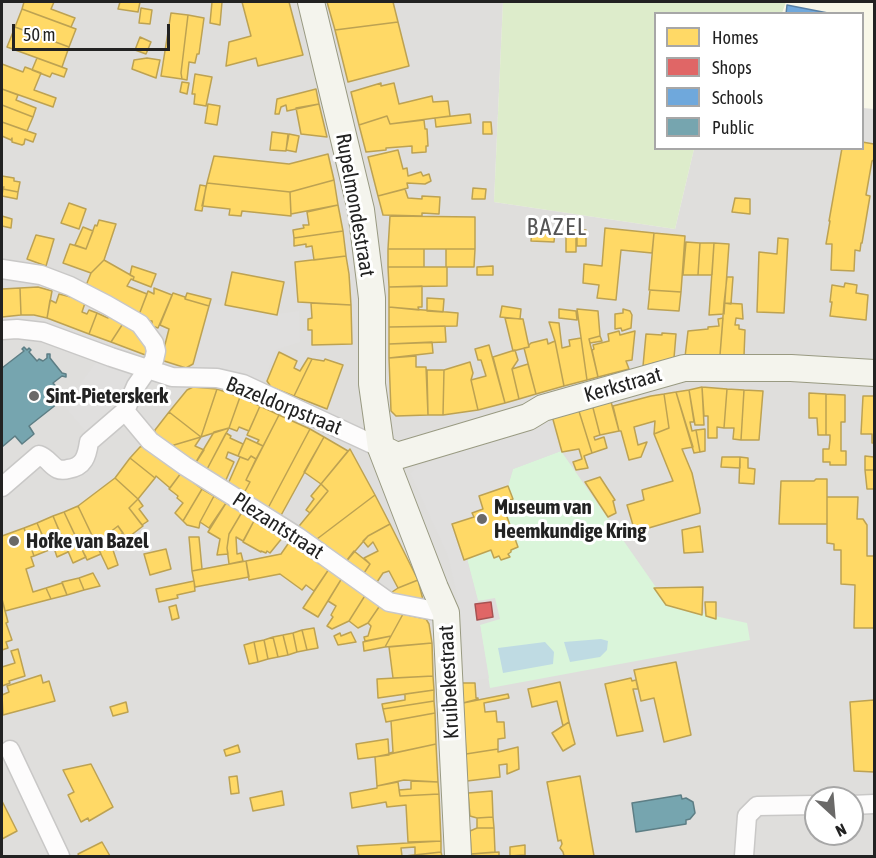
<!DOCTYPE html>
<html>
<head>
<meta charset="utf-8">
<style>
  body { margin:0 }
  #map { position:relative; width:876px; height:858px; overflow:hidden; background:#f0eeeb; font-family:"Asap Condensed",sans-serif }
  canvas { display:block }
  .frame { position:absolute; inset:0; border:3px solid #222; pointer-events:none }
  .legend { position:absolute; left:654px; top:12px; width:210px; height:138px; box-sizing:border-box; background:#fff; border:2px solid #a7a7a7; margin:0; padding:8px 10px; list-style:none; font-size:18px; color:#222 }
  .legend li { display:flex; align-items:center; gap:12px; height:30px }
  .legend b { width:30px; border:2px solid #a7a7a7 }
  .north { position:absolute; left:804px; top:786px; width:60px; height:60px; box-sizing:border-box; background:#fff; border:2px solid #a7a7a7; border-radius:50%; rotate:154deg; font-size:16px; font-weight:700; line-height:24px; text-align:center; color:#222 }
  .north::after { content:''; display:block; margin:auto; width:21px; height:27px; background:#6a6968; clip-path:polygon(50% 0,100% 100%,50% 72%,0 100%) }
  .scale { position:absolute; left:12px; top:24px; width:158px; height:27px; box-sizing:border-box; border:3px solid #222; border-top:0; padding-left:8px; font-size:18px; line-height:21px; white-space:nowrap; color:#222; -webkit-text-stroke:4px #fff; paint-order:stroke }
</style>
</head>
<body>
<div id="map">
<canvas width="876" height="858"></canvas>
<div class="frame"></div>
<ul class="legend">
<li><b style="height:16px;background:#ffd966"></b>Homes</li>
<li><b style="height:16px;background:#e06666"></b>Shops</li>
<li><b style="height:16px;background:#6fa8dc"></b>Schools</li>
<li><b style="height:16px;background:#76a5af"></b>Public</li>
</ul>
<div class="north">N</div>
<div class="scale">50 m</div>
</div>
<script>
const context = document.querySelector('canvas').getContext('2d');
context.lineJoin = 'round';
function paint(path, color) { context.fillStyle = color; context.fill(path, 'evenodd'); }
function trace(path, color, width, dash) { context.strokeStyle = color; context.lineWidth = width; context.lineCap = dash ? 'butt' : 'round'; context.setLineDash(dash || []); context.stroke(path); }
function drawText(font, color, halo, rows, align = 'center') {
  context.font = font + ' "Asap Condensed",sans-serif'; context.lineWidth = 6; context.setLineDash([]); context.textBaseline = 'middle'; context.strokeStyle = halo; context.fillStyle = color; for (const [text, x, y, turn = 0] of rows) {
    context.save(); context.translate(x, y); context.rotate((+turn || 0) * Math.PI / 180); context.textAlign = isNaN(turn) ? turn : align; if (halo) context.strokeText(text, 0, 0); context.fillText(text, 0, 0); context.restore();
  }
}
const residential = new Path2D(`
  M2,2H503L494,202L675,229L694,149L862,148V14L842,2H874V856H2ZM816,798H852V834H816Z`);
const education = new Path2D(`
  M733,2H874V109L863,108L862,14H731Z`);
const grass = new Path2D(`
  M503,2H786L782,13L656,14V148L694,149L675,229L494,202Z`);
const park = new Path2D(`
  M561,451L669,606L747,623L750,640L490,688L480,625L500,619L495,598L478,601L467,559L491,550L495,558L499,556L501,560L509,557L508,553H511L502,503L513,499L508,486L513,469Z`);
const parking = new Path2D(`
  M210,303L270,315L299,311L300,342L275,350L265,381L194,369Z
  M96,362L133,376L104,419L85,431L64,406Z
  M547,421L561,451L513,469L508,486L479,496L483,509L473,513L474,517L452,524L464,560L467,559L478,601L480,625L489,678L461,683L464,653L460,608L448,556L410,473L419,466Z`);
const water = new Path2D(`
  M601,639L608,641L607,650L600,657L570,662L564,642Z
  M545,642L554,652L553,664L503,673L498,648Z`);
const homes = new Path2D(`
  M24,2H54L51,9L75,18L71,27L22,9Z
  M120,2H140L138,12L118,9Z
  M212,2H222L220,25L210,23Z
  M242,2H289L303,55L258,66L256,58L226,66L229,42L251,36Z
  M327,2H393L398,22L335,30Z
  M141,8L152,10L150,24L139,23Z
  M22,9L76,29L69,47L15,27Z
  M171,13L188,15L181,73L182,79L161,76Z
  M188,15L204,18L199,54H197L195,63L189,62L187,80L182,79L181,73Z
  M398,22L409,66L348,82L335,30Z
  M15,27L69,47L62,67L7,47Z
  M140,37L151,42L146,54L135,50Z
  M37,58L67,69L64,77L52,73L50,77L32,70Z
  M147,58L160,60L156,78L132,69L134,60Z
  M2,64L23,72L25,67L41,73L34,90L56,98L53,107L2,89Z
  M195,74L212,77L206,106L194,104L195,94H192Z
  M182,82L189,83L187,94L180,92Z
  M381,83V86L394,83L399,104L432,96L433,102L448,101L450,116L390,124L387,116L359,125L351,92Z
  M2,89L18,95L16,100L36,108L33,117L2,105Z
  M316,89L319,104L287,111L286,105L281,107L279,114H275L277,99Z
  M208,104L220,106L217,125L205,123Z
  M319,104L327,137L301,134L296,108Z
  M2,105L33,117L27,131L2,122Z
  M470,114L471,123L436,127L435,118Z
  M387,116L390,124L424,120L425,129H427L428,146H426V152L412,153V146L386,148V150L366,152L359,125Z
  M2,122L36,134L33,142L25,139L24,144L22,145L12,142V138L11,140L2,136Z
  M483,122H491L492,134H483Z
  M272,132L288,134L286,151L270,150Z
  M289,134L299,136L296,152L286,150Z
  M862,142L874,144V160L872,161L866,195L870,196L862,243H861L860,251L855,250L854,271L831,270L832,244H826L830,221H829L842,148H862Z
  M398,150L403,169L407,168L408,176L421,172L423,176L429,174L431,181L425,184L407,183L408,188L378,196L368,157Z
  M328,154L334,180L290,192L207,183L214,156L289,164Z
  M2,176L14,178V181L20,182L18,192L3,189L4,187H2Z
  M334,180L338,205L291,214L290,192Z
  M207,183L290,192L291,216L242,211L241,216L229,215L230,209L202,206Z
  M200,185L206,186L202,211L195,210Z
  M473,188L486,189L485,199H472Z
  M3,189L18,192L17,199L2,196Z
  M405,189L408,198L422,199V196L440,197L439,214L422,213V216L383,215L378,196Z
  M735,198L750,199V214L732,212Z
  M69,203L86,209L79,229L61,223Z
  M338,205L343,231L294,238L293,230L304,228L303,225H309L307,212Z
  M2,216L12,219L11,228L2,226Z
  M390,216L475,217V249H388Z
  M99,220L116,224L104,260L91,273L63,263L70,244L86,249L95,225L97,226Z
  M83,227L93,231L86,249L75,245Z
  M576,227V252H566V228Z
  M605,228L654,233L652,253L621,250L616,300L597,298L599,285L583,283L584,264L602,266Z
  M532,229L555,231L554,242L531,241Z
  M577,230H586V246H577Z
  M343,231L346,256L314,260L312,246L306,247V244L294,246V238Z
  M654,233L685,236L681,292L649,290Z
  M36,235L54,239L46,266L27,259Z
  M778,238L788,239L784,313L757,312L759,252L777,254Z
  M686,242L700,243L698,275H683Z
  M700,243H714L712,275H698Z
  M714,243L729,244L724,314L709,315Z
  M388,249H424V267H388Z
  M446,249H475L474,267H446Z
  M346,256L349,274L351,305L298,302L295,262Z
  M104,260L134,277L133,280L131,279L127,286L147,294L137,320L85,288L91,273Z
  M132,266L156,274L151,287L133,280L134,277L130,275Z
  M493,266V275H477V267Z
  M388,267H447V286L389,287Z
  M232,272L284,282L277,315L225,305Z
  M727,277H733L731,304L724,303Z
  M845,283L857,285L856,293L868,295L866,320L830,316L832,302H830L832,285L844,287Z
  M422,286V307H418L419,310L389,307V287Z
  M38,287L52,291L47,318L34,315H21L20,288Z
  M20,288L21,315L2,317V289Z
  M154,288L172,295L158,328L152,326V321L137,320L148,291L154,294Z
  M650,290L681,292L679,311L648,309Z
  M173,293L185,297V299L209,306L193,364L186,368L161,360L169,329L160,325Z
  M187,293L211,299L209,306L185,299Z
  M59,294L71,297L72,294L86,300L82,312L87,314L89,310L97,313L89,334L47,318L50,300L56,303Z
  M427,298L444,299L443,312L427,311Z
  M311,303L351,305L352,344L312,345V330H308V319L312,318Z
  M724,303L742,304L743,319L736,318L735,325H739V329L745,330L744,356L720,355Z
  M502,306L521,309L520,319L500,317Z
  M389,307L458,313L457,326L389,327Z
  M559,309L576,311L577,320L559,318Z
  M577,309L598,311L600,336L589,339L598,377L587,380Z
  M623,309L630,311L632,315L631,328L622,331L621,328L615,329V314L623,313Z
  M97,313L108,318L109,313L124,322L111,342L89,334Z
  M505,318L523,319L529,347L513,351Z
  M723,318L720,355L685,357L688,331L708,329V327L719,326L718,319Z
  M124,322L138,334L150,351L148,356L111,342Z
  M549,322L559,323L562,348L570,346L569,340L581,338L587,380L564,386L555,341Z
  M445,326L446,342L389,344V327Z
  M619,331L620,335L635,331L632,360L626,361L629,369L598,377L592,350L594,349L593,345L609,341L608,334Z
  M662,333L676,334L674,358L643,366L646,334L662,335Z
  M600,336L602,341L590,343L589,339Z
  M547,339L548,344L555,341L564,386L536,394L524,348L529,347V345L531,343Z
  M432,342L433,353L389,358V344Z
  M489,345L505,403L478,410L471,380L486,376L481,360H478L475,349Z
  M515,350L518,360L512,369L519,399L505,403L493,357Z
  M279,352L297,361L294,368L300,371L308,358L312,359L294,396L271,387L267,381Z
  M416,356V367H426L428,415L396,416L391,411L389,358Z
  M312,359L324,361L325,359L343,365L327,409L294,396Z
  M470,362L473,373L471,380L478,410L443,415L444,370Z
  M528,364L536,394L519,399L512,369Z
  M427,370H444L443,415H428Z
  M193,387L217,389L201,437L169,412L187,390Z
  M702,387L704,425H695L689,390Z
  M702,387L727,389L724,428L717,427V438H708V416H704Z
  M217,389L240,397L229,428L201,437Z
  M727,389L744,390L741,440L733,439L734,428H724Z
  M689,390L694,422H690L692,431L696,430L700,452L694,453L676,392Z
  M744,390L763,391L759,440H741Z
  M676,392L693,447L682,449L692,473L700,509V513L635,532L627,505L644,500L642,490L673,481L654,434L669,428L664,394Z
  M809,393L826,394V435H818L817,418H809Z
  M664,394L669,428L654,434L655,421L634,427L638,445L647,442L641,457L629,460L621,431H619L613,406L651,396Z
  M826,394L845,395V422H841V451H846V465H830V462H823V449H829L830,440V435H826Z
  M863,396H874V443H872V434H861Z
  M240,397L260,406L249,431L239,427L237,431L229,428Z
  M610,398L619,431L600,435L592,404Z
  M592,404L600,435L594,437L595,440L604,437L607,448L592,453L578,408Z
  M260,406L279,415L263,446L257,443L259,440L247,435Z
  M578,408L592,453L584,456L588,468L576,470L573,462L582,459L579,449L562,452L552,416Z
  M169,412L201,437L174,445L171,449L155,437V430Z
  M279,415L310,429L267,510L243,495L250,482L246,480Z
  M229,428L205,473L193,467L214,432Z
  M310,429L324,437L279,519L267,510Z
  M705,429V451L700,452L696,430Z
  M226,433L231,436L230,438L243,444L238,456L228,452L226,458L234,462L225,482L205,473Z
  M201,437L195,446L204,450L193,467L170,451L174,445Z
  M324,437L348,451L321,484L304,472Z
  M246,438L263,446L256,459L251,456L248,460L238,456Z
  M146,445L181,473L170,488L156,476L155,478L130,458L140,447Z
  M350,449L375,495L313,542L295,531L328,491L321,484Z
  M251,456L256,459L246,480L250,482L243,495L228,484L240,457L248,460Z
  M865,456L874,457V470H865Z
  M722,457H740V468L721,467Z
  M740,457L748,458V468L755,469L754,484L739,483Z
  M130,458L155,478L138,499L115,478Z
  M865,470H874V489H867Z
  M181,473L202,489L183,521L175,513L183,503L177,498L178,496L169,489Z
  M600,477L615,500L613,501L616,513L608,517L585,482Z
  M115,478L138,499L129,508L143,526L130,536L124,535L118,526L105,536L111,544L118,565L108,569L78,506Z
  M816,479H827V524H779L781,481H814Z
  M321,484L328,491L310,513L306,510L314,499L311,496Z
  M508,486L513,499L502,503L518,547L511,550V552L508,554L510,557L501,560L499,556L494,558L491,550L464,560L452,524L474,517L472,513L483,509L479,496Z
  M202,489L214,496L200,522L199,528L187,525L183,521Z
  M375,495L390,524L368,536L344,564L313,542Z
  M214,496L226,503L209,528L200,522Z
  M827,497H858L857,519H863L867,525V556H874V628H854L855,585L841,584V550H834V544L827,543Z
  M138,499L143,506L139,509L148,521L142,525L129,508Z
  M226,503L242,512L229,534L227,548L228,554L217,555L220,539L208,532Z
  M78,506L101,554L87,560L64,512Z
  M64,512L80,546L76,549L72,541L65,544L53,516Z
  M242,512L255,519L243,541L236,537L237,554L241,553L243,561L229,564L227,548L229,534Z
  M53,516L68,552L57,557L54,548L49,550L37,523Z
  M255,519L283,537L270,553L267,551L266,553L261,551V552L243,542Z
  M37,523L49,550L34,556L24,528Z
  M390,524L418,580L398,588L389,571L383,573L375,585L362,576L370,564L364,558L378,551L373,542L368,547L363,541L368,536Z
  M118,526L123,533L110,543L105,536Z
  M700,526L703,552L684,553L682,530Z
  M24,528L34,556L31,557L34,566L26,569L33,592L46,588L51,599L5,611L2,599V536Z
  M189,537H199L202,569L192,571Z
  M72,541L76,549L80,546L86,557L73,563L65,544Z
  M290,541L329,569L314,591L306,585L302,590L280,574L249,580L246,561L281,554Z
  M166,549L171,569L150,575L144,554Z
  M354,551L370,564L362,576L344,564Z
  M246,561L249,577L195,587L192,571Z
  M329,569L342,578L318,617L303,608Z
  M93,573L100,586L84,590L79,578Z
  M79,578L84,590L67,595L62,582Z
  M342,578L366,594L349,621L332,629L327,626L333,617L331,615L336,606L328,601Z
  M418,580L423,600L389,594L398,588Z
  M194,581L195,591L177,595L178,598L159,602L156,589Z
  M62,583L67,595L51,599L46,588Z
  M703,587L702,615L666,605L654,588Z
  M366,594L381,604L368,623L358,628L349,621Z
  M2,599L8,622L6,623L12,640L6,642L8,648L2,650Z
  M705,602H716V619L706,616Z
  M381,604L393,612L403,614L391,636L365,641L364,637L368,636L371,626L368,623Z
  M176,605L179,618L172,620L169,607Z
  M403,614L426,619L429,624L432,643L385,647Z
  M314,628L318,648L307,650L302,630Z
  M302,630L307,650L297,652L293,633Z
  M351,632L356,642L338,645L334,636L340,633L341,636Z
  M293,633L297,652L288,655L283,635Z
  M283,635L288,655L278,657L273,637Z
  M391,636L385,647L364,651L363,642Z
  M273,637L278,657L268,659L264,640Z
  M264,640L268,659L258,662L254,642Z
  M254,642L258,662L249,664L244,645Z
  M432,643L433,676L393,678L389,647Z
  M18,649L25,676L9,681L10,683L2,686V667L15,663L11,651Z
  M676,662L691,735L664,742L654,698L641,701L634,670Z
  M41,675L43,683L49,681L55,701L3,715L2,695L9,692L7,686Z
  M433,676L434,690L378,698L377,679Z
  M631,678L632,681L636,680L638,689H633L643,731L617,736L605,684Z
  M560,682L569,722L563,726L557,701L532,707L528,689Z
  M462,683H475L476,698H478V699L463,703Z
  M434,690V701L383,709L382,704L405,700V694Z
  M508,694L509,698L484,703L485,712L496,711L497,722H504L505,738L498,739V749L466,754L463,703Z
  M874,700V772L854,771L850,702Z
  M434,701L435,713L386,722L383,709Z
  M126,702L128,712L113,716L110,707Z
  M435,713L436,744L390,754V753L393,752L391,721Z
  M569,722L575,744L563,751L552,733Z
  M388,739L389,755L358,759L356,744Z
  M436,744L438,782L404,780L377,786L375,757Z
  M238,745L240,752L226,756L224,750Z
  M518,747L519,769L507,774V764L499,765L500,777L467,781L466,754L498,749V752Z
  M91,764L113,807L89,821L88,818L81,822L68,795L74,792L63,770Z
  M237,776L239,793L231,794L229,777Z
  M580,776L594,856H564L563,852L560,848L562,844L561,840L558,841L547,782Z
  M411,781L438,782L439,794L400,796L399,790L411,789Z
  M398,782L400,796L439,794L441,841L408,842L406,805L387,807L386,802L352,808L350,793L377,788V786Z
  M282,791L284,805L253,811L250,798Z
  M492,791L493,817L477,818L470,816L468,793Z
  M2,801L17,831L2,839Z
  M493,817L494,828H477V818Z
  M477,828H494L495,852L471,854L470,831Z
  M441,841V852L415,855V847L401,848L402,856H359L357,846Z
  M102,842L110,856H79L78,854Z
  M525,845V855L510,856V847Z
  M441,852L442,856H400H405Z
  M499,852V856H472L471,854Z`);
const shops = new Path2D(`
  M491,602L493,617L477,620L475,604Z`);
const schools = new Path2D(`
  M787,5L833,14H786Z`);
const public = new Path2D(`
  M24,347L27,350L29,348L31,350L29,352L37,361L39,359L43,361L47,358V354H50V358L62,373L66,374V377L62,376L53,383L63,395L65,393L67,395L65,398L66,401L64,402L62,400L29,426L34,434L22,444L15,436L2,447V368L24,351L22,349Z
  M681,795L682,799L686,798L693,802L695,813L690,819L686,820V824L636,832L632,803Z`);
const street = new Path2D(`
  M2,269L41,275L70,286L107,305L140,324L154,343L156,351L154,360L136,386L125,411L89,442C87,456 84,467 68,469C65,470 60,470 58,469C51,466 48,458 39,455L2,487
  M2,330L17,329L43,332L111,357L172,377L217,378L243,384L381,448
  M125,411L150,441L185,466L298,537L389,602L446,613
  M10,750L60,856
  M852,805L874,804
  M744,856L747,816L757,806L816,805`);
const secondary = new Path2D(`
  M311,2L361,210L372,298V384L381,448L435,588L446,613L458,856
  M381,448L397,456L528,417L543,408L684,368H791L874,373`);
const markers = [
  [34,396,6,"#6a6968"],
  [482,519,6,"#6a6968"],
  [14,541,6,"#6a6968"]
];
const streetNames = [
  ["Rupelmondestraat",355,205,80],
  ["Kerkstraat",623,385,-16],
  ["Bazeldorpstraat",284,406,22],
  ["Plezantstraat",278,526,33],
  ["Kruibekestraat",449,682,-93]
];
const poiNames = [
  ["Sint-Pieterskerk",46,396],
  ["Museum van",494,507],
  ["Heemkundige Kring",494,531],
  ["Hofke van Bazel",26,541]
];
const quarterNames = [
  ["BAZEL",557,227]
];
paint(residential, '#dfdedc');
paint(education, '#f8f7e8');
paint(grass, '#ddeccb');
paint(park, '#daf5da');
paint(parking, '#e0dfde');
paint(water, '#bfdbe3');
paint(homes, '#ffd966');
trace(homes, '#bda252', 1.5);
paint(shops, '#e06666');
trace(shops, '#a75252', 1.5);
paint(schools, '#6fa8dc');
trace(schools, '#5880a4', 1.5);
paint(public, '#76a5af');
trace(public, '#5d7e85', 1.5);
trace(street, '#c9c8c7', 21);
trace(secondary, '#999a82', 28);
trace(street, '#fdfcfc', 18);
trace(secondary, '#f4f4ed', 26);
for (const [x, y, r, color] of markers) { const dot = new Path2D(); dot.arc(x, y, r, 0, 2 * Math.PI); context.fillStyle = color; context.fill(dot); trace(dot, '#fff', 2); }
drawText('21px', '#222', '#fff', streetNames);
drawText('bold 21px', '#222', '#fff', poiNames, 'left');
context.letterSpacing = '1.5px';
drawText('24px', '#555', '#fff', quarterNames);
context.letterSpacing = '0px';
</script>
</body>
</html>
